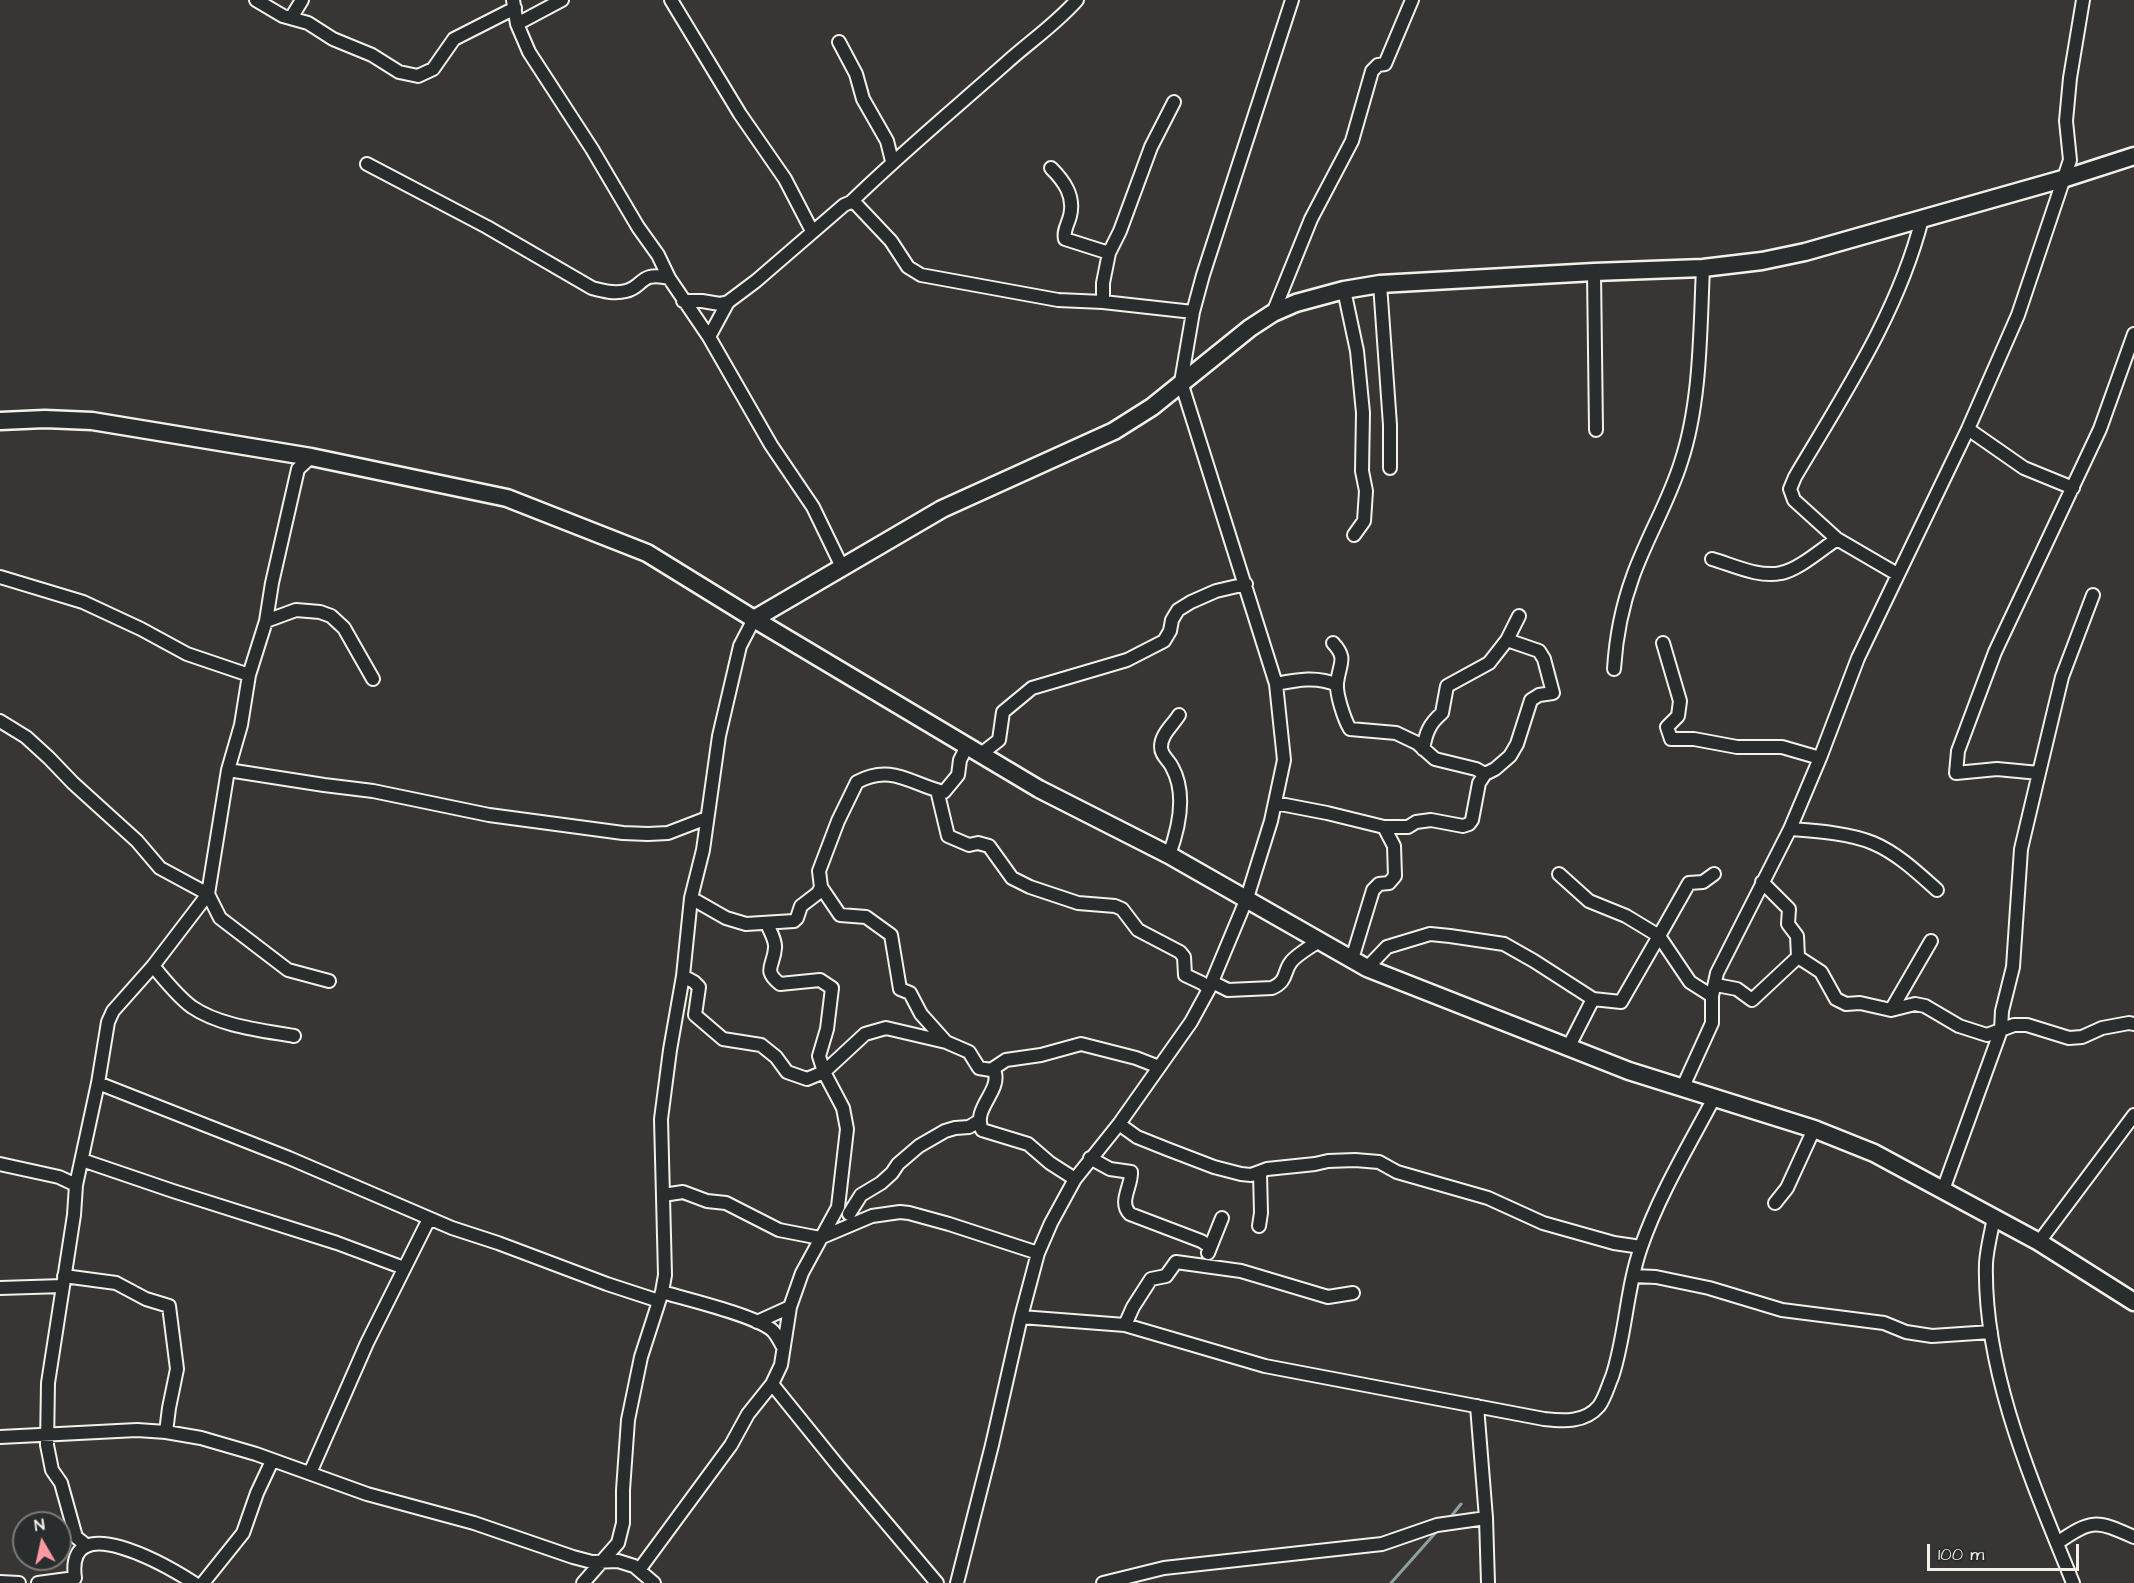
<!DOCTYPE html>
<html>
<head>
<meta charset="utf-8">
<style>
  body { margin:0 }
  #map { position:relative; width:2134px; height:1583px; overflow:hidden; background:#373635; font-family:"Architects Daughter",sans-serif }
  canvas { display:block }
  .north { position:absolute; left:12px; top:1511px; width:60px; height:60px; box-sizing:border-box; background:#2a2d2e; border:2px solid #7b7b78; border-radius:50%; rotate:351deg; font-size:16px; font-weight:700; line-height:24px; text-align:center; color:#f4f1e8 }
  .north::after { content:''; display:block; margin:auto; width:21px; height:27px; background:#ff9aa2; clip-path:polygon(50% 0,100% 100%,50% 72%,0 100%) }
  .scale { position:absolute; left:1927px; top:1544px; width:152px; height:27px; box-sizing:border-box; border:3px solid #f4f1e8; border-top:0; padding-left:8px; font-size:18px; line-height:21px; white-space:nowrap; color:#f4f1e8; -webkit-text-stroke:4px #2a2d2e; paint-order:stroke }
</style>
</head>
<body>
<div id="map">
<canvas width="2134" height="1583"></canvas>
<div class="north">N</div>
<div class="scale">100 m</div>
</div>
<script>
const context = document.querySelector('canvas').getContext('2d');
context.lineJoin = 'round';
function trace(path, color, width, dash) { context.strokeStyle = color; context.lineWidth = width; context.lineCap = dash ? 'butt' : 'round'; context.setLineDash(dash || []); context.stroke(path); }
const stream = new Path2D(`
  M1449,1519L1461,1504
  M1391,1583L1438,1530`);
const minor = new Path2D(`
  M256,0L283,16L308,23L333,39L372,55L399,72L418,76L433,69L454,39L515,8
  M513,0L517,24L529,52L592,149L638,227L658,255L669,278L709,337L771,445L813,507L842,567
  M671,0L740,114L785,179L812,231
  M291,18L302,0
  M517,24L562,0
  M839,42L856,74L863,99L887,141L892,161
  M367,164L487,227L592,288C603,291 614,294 626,291C644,287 639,271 669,278
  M1051,168C1064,181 1075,196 1070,216C1068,224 1063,231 1065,239L1109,253
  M851,202C900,154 953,110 1005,64C1029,42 1055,25 1077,0
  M1594,272L1596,430
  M1380,284L1390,425V468
  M1344,290L1357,351L1363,413L1362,471L1366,491L1364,521L1354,535
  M683,301H702L720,304L728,302L756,281L844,205L851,202L856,204L891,241L908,267L921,275L1058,300L1103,302L1193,312
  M1103,302V283L1109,253L1120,231L1151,147L1174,102
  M1273,313L1311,219L1352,141L1372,71L1378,65L1385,64L1412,0
  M709,337L728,302
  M1968,429L2024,468L2073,488
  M1712,559C1733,565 1759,578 1781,573C1798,570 1822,549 1837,539
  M1897,574L1837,539L1794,500L1790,489L1795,477C1844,394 1898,313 1922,219
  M0,577L83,602L141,629L187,654L249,675
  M2093,595L2062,677L2039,773L1997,769L1956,773L1958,751L1995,652L2100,429L2134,334
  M266,621L296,610L320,612L331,616L344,628L373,679
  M1333,643C1348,659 1339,664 1337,683C1336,694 1344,719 1350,729L1396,733L1417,743L1435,759L1476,769L1485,774
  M1663,643L1680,701L1678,716L1667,727L1671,739H1694L1737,747H1782L1820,758
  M1614,669C1616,637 1622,606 1633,576C1647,537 1669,501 1681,462C1701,402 1700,331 1703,268
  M1276,684C1297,680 1317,676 1337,685
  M0,721L26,737L49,758L73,783L137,841L160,868L208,894L220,918L288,970L329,981
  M1423,749C1426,733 1429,724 1442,713L1447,686L1489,663L1507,640L1519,616
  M981,754L999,740L1003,712L1032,688L1127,660L1164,641L1170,631L1172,620L1178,610L1191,602L1216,591L1246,584
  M228,770L324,785L373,791L489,815L623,833L648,834L668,833L707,818
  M937,790L948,836L969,845L978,843L989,846L1012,878L1030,887L1078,903L1115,906L1122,909L1138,930L1180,952L1184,957L1185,975L1202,983L1209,989
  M1275,803L1327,813L1384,827H1408L1416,822L1431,820L1463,826L1469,824L1472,820L1479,783L1485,774L1495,769L1510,756L1517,744L1531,700L1539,695L1553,693L1544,659L1539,651L1507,640
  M1790,829C1816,831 1849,833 1873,843C1897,853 1918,873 1937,890
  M1169,855C1179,828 1187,794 1172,767C1169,760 1161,756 1161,747C1161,734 1173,725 1179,715
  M1559,874L1589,901L1626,916L1659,936L1621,1002L1593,999L1568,1048
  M821,887L840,915L866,917L891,935L900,989L910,993L921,1014L946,1042L969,1052L979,1068L991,1070L995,1073C1000,1092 972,1109 982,1130L1028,1144L1050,1163L1075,1179
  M691,898L726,918L746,924L794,921L797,918L801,906L818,893L821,887L819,871L838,821L857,782C892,763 912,785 944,792L958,775L960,760L967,746
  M1798,957L1821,972L1836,999L1846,1004L1860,1003L1891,1010L1915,1004L1925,1006L1959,1026L1987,1035L2014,1025H2027L2069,1038L2082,1037L2102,1028L2129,1023L2134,1024
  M1352,959L1373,890L1379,884L1389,883L1395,876L1394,846L1384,827
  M153,966C165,980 177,996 192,1007C220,1026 260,1030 294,1036
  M1367,968L1387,947L1430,934L1450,936L1504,944L1534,961L1593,999
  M683,976L694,982L699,987L695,1015L723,1039L761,1045L776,1057L787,1072L807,1079L824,1072L865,1034L886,1028L946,1042
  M1212,982L1228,990L1272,988C1288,981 1283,972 1291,962C1296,955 1312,946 1319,941
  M1716,985L1737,989L1752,1000L1798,957L1797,936L1788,924L1789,909L1762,882
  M1712,996L1690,982L1659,936L1689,883L1703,882L1714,874
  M1891,1010L1931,941
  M991,1070L1006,1060L1041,1055L1081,1044L1136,1058L1159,1067
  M98,1083L289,1158L452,1228L498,1243L607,1284L659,1301
  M1682,1089L1712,1023V996L1717,973L1790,829L1820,758L1858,658L1968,429L2018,315L2070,160L2066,121L2070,78L2083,0
  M1119,1124L1137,1137L1167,1149L1214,1167L1241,1174L1251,1175L1267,1169L1315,1164L1328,1161L1355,1160L1379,1162L1397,1172L1488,1198L1543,1223L1614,1243L1641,1247
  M1090,1158L1110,1169L1131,1172C1132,1186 1118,1202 1130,1214L1201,1241L1209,1246
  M82,1160L173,1191L337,1243L404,1268
  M0,1164L59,1177L76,1185
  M1943,1190L2001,1030L2002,1011L2013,967L2021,849L2039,773
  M663,1195L683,1192L707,1201L726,1203L779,1230L820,1238L872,1216L900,1212L909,1213L949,1224L1038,1253
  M1775,1203L1787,1188L1814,1129
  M849,1214L861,1195L881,1183L892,1173L898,1164L919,1146L945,1131L955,1128L969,1127L979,1121
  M1994,1218C1991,1233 1987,1248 1986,1263C1983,1372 2033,1484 2073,1583
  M1259,1226L1261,1213L1260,1173
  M2039,1242L2134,1115
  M1208,1253L1222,1218
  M64,1276L116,1283L146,1299L169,1306L177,1369L169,1408L166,1432
  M1633,1276L1656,1277L1709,1288L1782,1310L1884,1323L1906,1332L1932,1336L1991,1332
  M0,1288L63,1286
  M662,1292C686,1299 758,1316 773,1331C777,1335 780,1342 783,1347
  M1021,1317L1125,1325L1265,1366L1544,1419C1563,1421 1585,1423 1599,1406C1605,1398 1608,1386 1612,1377C1626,1335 1626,1289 1641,1247C1659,1195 1688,1147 1714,1098
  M757,1322L790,1307
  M1125,1325L1133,1307L1151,1279L1166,1276L1176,1262L1241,1271L1328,1297L1353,1293
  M772,1384L839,1467L937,1583
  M1477,1406L1486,1518L1488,1583
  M0,1437L137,1430L166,1432L201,1438L256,1454L367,1494L474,1523L573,1557L592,1562L618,1561L634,1566L654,1583
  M310,1473L367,1343L429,1219
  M2057,1543C2092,1519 2096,1520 2134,1537
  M87,1546L76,1537L61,1483L52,1470L47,1445L48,1383L74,1215L76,1185L98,1083L108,1022L113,1011L153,966L208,894L228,770L241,725L249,675L266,621L272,583L298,469L311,457
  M639,1570L731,1445L748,1414L772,1384L781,1365L790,1307L802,1273L838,1207L847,1129L843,1108L824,1072L819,1056L827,1029L832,988L820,980L780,984C762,970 774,966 775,948C776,941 770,931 767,924
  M0,1582L19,1583
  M38,1583L75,1578C65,1506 169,1567 194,1583
  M203,1583L243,1533L257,1493L272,1461
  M583,1583L618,1543L623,1523V1490L628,1420L641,1357L662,1292L665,1275L661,1119L670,1050L683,976L691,898L703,850L719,736L740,646L754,619
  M957,1583L992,1445L1021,1317L1038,1253L1051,1223L1075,1179L1119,1124L1191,1022L1209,989L1247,898L1271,821L1284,760L1276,684L1181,382L1193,312L1203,275L1292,0
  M1103,1583L1164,1568L1382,1544L1437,1525L1486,1518`);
const secondary = new Path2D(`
  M0,421L45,419L92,421L311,457L507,498L647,553L754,619L1039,789L1169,855L1367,968L1629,1071L1814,1129L1874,1153L2039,1242L2134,1302
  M754,619L942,509L1114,431L1152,407L1250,328L1273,313L1296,303L1344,290L1380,284L1594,272L1703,268L1762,261L1805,252L2066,178L2134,156`);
trace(stream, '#90a0a2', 3);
trace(minor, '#f4f1e8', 16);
trace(secondary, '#f4f1e8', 21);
trace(minor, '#2a2d2e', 12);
trace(secondary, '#2a2d2e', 16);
</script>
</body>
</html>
